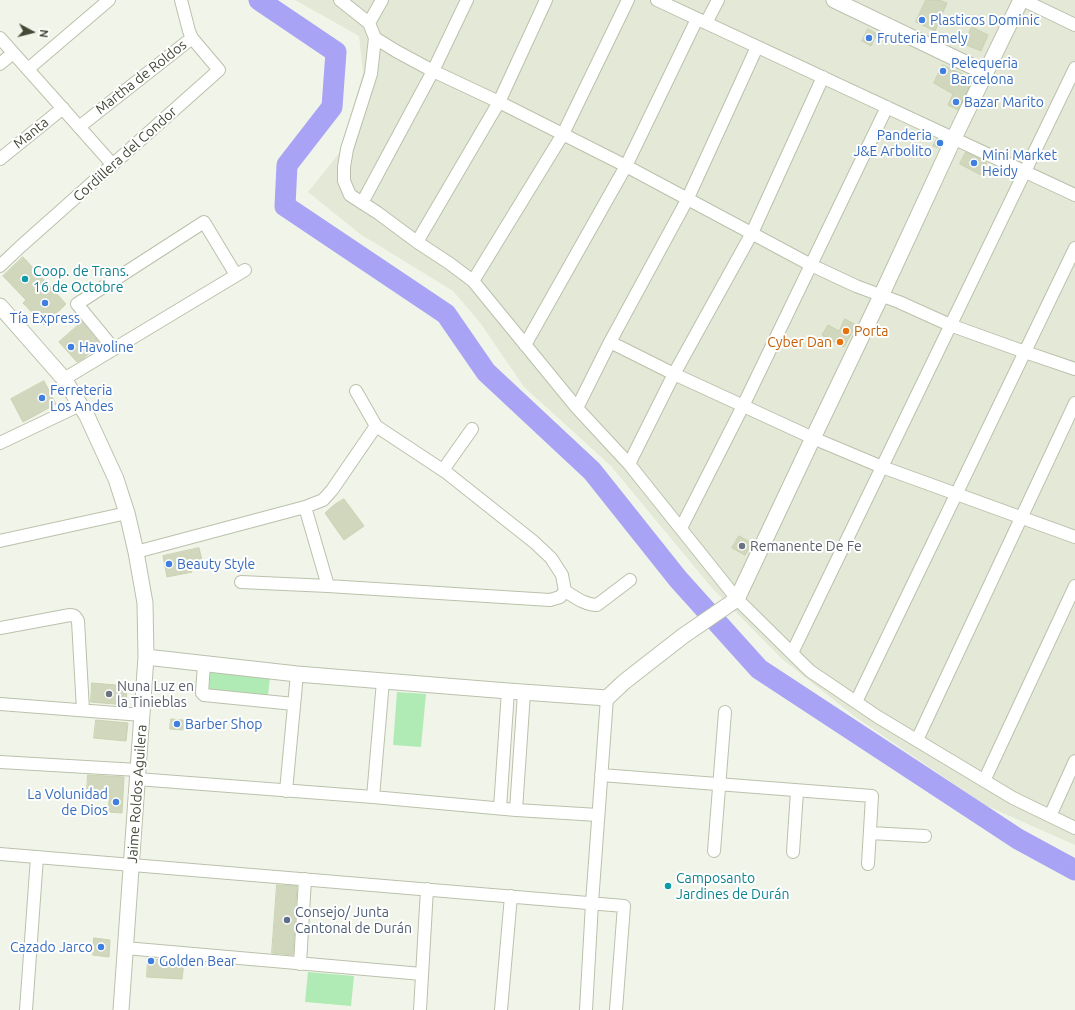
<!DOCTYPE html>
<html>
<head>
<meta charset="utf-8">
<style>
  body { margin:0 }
  #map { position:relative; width:1075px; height:1010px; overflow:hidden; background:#f1f5e9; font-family:Ubuntu,sans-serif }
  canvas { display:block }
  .north { position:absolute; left:12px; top:12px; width:40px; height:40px; -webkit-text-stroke:3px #fff; paint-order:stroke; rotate:97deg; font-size:11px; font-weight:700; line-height:16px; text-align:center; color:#444937 }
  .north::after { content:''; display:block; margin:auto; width:14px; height:18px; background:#444937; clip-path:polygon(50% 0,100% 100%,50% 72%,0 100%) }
</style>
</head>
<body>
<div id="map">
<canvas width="1075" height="1010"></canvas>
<div class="north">N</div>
</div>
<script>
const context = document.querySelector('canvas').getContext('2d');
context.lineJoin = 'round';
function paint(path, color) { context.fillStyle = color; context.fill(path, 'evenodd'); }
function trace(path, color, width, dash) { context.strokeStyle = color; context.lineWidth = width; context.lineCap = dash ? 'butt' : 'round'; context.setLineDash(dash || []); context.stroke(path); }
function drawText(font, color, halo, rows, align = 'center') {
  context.font = font + ' Ubuntu,sans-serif'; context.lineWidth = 4; context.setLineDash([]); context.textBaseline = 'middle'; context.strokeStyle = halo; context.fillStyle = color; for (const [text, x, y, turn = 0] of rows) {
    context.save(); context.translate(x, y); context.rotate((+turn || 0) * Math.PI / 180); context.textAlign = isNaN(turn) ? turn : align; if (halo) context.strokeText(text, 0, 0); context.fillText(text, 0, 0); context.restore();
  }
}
const residential = new Path2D(`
  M295,0H1075V845L985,805L854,716L782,659L712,588L611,466L524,387L481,324L453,291L360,234L308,192L341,151L363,73L359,36Z`);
const green = new Path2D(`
  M205,672L270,677L268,696L204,691Z
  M397,692L426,694L421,747L393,745Z
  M308,972L354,976L351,1006L305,1002Z`);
const river = new Path2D(`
  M259,0L336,52L332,107L287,165L285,206L446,314L486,372L592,471L678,579L759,669L1018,839L1075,870`);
const building = new Path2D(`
  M926,0H939L947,3L935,31L916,22Z
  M972,27L988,35L981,51L964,44Z
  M868,29L877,34L871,46L862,41Z
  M943,65L973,79L958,110L948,105L953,94L934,83Z
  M937,139L942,141L939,148L933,146Z
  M966,152L987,162L981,175L960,164Z
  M23,257L66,304L44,325L23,303L26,300L3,276Z
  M845,319L856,325L844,347L822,335L828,325L839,331Z
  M82,322L100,344L84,358L77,362L59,342Z
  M44,381L56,404L23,422L11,399Z
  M344,499L364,526L344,540L325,513L334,505Z
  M739,536L752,543L745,555L732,548Z
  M199,548L202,560L190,563L192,572L167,577L163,556Z
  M92,683L127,686L126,705L91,702Z
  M171,719L183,720V730L170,729Z
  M96,720L128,723L126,741L94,738Z
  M88,775L124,777L122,813L108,812L110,792L87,791Z
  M277,885L297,886L293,955L272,953Z
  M94,938L110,940L109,957L93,955Z
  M148,959L184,961L182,979L147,977Z`);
const minor = new Path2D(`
  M340,0L369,23L375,38L396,51L433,71L499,102L626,166L811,265L856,286L899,302L950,325L1025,352L1075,369
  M657,0L1075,195
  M1023,0L1075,25
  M369,23L382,0
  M706,23L718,0
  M0,38L113,165
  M375,38L371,74L347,149L344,167V181L350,195L378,213L417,242L449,263L473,281L577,408L629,464L737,599L810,671L878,717L1013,798L1075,828
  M0,64L13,53
  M28,69L109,0
  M79,127L192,38L189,31L181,0
  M0,159L63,108
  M362,203L433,71L467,0
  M417,242L499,102L546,0
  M0,266L20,247L219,70L192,38
  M473,281L563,134L628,0
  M610,342L674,374L813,438L882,467L1075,537
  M525,345L626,166L697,19
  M114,349L77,304L204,222L236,275
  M64,379L245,270
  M577,408L610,342L687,200L757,47
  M0,443L80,405
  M629,464L674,374L752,233L823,77
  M443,470L472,429
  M305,507L328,586
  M681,528L743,406L887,107
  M0,541L127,513
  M136,552L305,507L323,500L332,490L376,426
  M241,582L328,586L550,600L560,597L565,591L562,575L551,558L534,542L447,473L376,426L356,391
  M565,591C575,597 585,605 597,605L630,580
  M0,628L70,615C75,615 76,617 78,621L83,710
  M792,653L1075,68
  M204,664L202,693L204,695L294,704
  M856,702L1075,248
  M0,704L142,715
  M917,740L1075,403
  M0,762L138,770
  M601,775L872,796L868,864
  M137,779L373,797L516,810L598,815
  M984,781L1075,586
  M286,791L297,674
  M373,797L383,681
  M500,808L508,691
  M516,810L524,693
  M1050,816L1075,761
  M870,833L925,836
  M714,851L725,712
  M793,852L797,791
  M0,854L624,906L616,1010
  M125,948L422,974
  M300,964L305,879
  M26,1010L37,857
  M420,1010L427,889
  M501,1010L511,896
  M586,1010L592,903L607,698`);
const tertiary = new Path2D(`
  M834,0L986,73
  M0,306L64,379L87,416L116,479L127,513L136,552L145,603L146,657L121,1010
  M146,657L297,674L508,691L607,698L624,682L683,636L737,599L813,438L881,296L954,138L1021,0`);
const markers = [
  [922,20,4,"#3f7fe0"],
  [869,38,4,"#3f7fe0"],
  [943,71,4,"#3f7fe0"],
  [956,102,4,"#3f7fe0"],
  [940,143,4,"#3f7fe0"],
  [974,163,4,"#3f7fe0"],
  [25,279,4,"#0f9aa8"],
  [45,303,4,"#3f7fe0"],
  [846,331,4,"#e8710a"],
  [840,342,4,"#e8710a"],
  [71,347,4,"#3f7fe0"],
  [42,398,4,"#3f7fe0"],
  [742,546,4,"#6b7280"],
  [169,564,4,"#3f7fe0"],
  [109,694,4,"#6b7280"],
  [177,724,4,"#3f7fe0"],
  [116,802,4,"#3f7fe0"],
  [668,886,4,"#0f9aa8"],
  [287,920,4,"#5c6f8a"],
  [101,947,4,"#3f7fe0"],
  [151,961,4,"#3f7fe0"]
];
const shopNames = [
  ["Plasticos Dominic",930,20],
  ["Fruteria Emely",877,38],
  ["Pelequeria",951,63],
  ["Barcelona",951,79],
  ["Bazar Marito",964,102],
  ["Panderia",932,135,"right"],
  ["J&E Arbolito",932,151,"right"],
  ["Mini Market",982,155],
  ["Heidy",982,171],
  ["Tía Express",45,318,"center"],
  ["Havoline",79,347],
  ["Ferreteria",50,390],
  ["Los Andes",50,406],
  ["Beauty Style",177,564],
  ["Barber Shop",185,724],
  ["La Volunidad",108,794,"right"],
  ["de Dios",108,810,"right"],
  ["Cazado Jarco",93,947,"right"],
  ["Golden Bear",159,961]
];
const streetNames = [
  ["Martha de Roldos",141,77,-38],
  ["Manta",31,133,-39],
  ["Cordillera del Condor",125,154,-42],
  ["Jaime Roldos Aguilera",137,794,-86]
];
const cultureNames = [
  ["Coop. de Trans.",33,271],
  ["16 de Octobre",33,287],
  ["Camposanto",676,878],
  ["Jardines de Durán",676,894]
];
const foodNames = [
  ["Porta",854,331],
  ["Cyber Dan",832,342,"right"]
];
const worshipNames = [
  ["Remanente De Fe",750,546],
  ["Nuna Luz en",117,686],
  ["la Tinieblas",117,702]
];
const serviceNames = [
  ["Consejo/ Junta",295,912],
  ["Cantonal de Durán",295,928]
];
paint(residential, '#e3e9d6');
paint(green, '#b0ebb6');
trace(river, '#a8a3f4', 21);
paint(building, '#d0d7bd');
trace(building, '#c9d2b0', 1);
trace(minor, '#bac1ab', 14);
trace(tertiary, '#bac1ab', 17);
trace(minor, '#fff', 12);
trace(tertiary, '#fff', 15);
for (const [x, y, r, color] of markers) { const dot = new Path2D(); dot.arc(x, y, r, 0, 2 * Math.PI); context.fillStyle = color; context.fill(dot); trace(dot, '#fff', 1.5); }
drawText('14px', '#366cbe', '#fff', shopNames, 'left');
drawText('14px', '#444937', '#fff', streetNames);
drawText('14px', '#0d838f', '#fff', cultureNames, 'left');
drawText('14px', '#c56008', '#fff', foodNames, 'left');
drawText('14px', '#5b616d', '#fff', worshipNames, 'left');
drawText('14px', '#4e5e75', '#fff', serviceNames, 'left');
</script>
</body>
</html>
